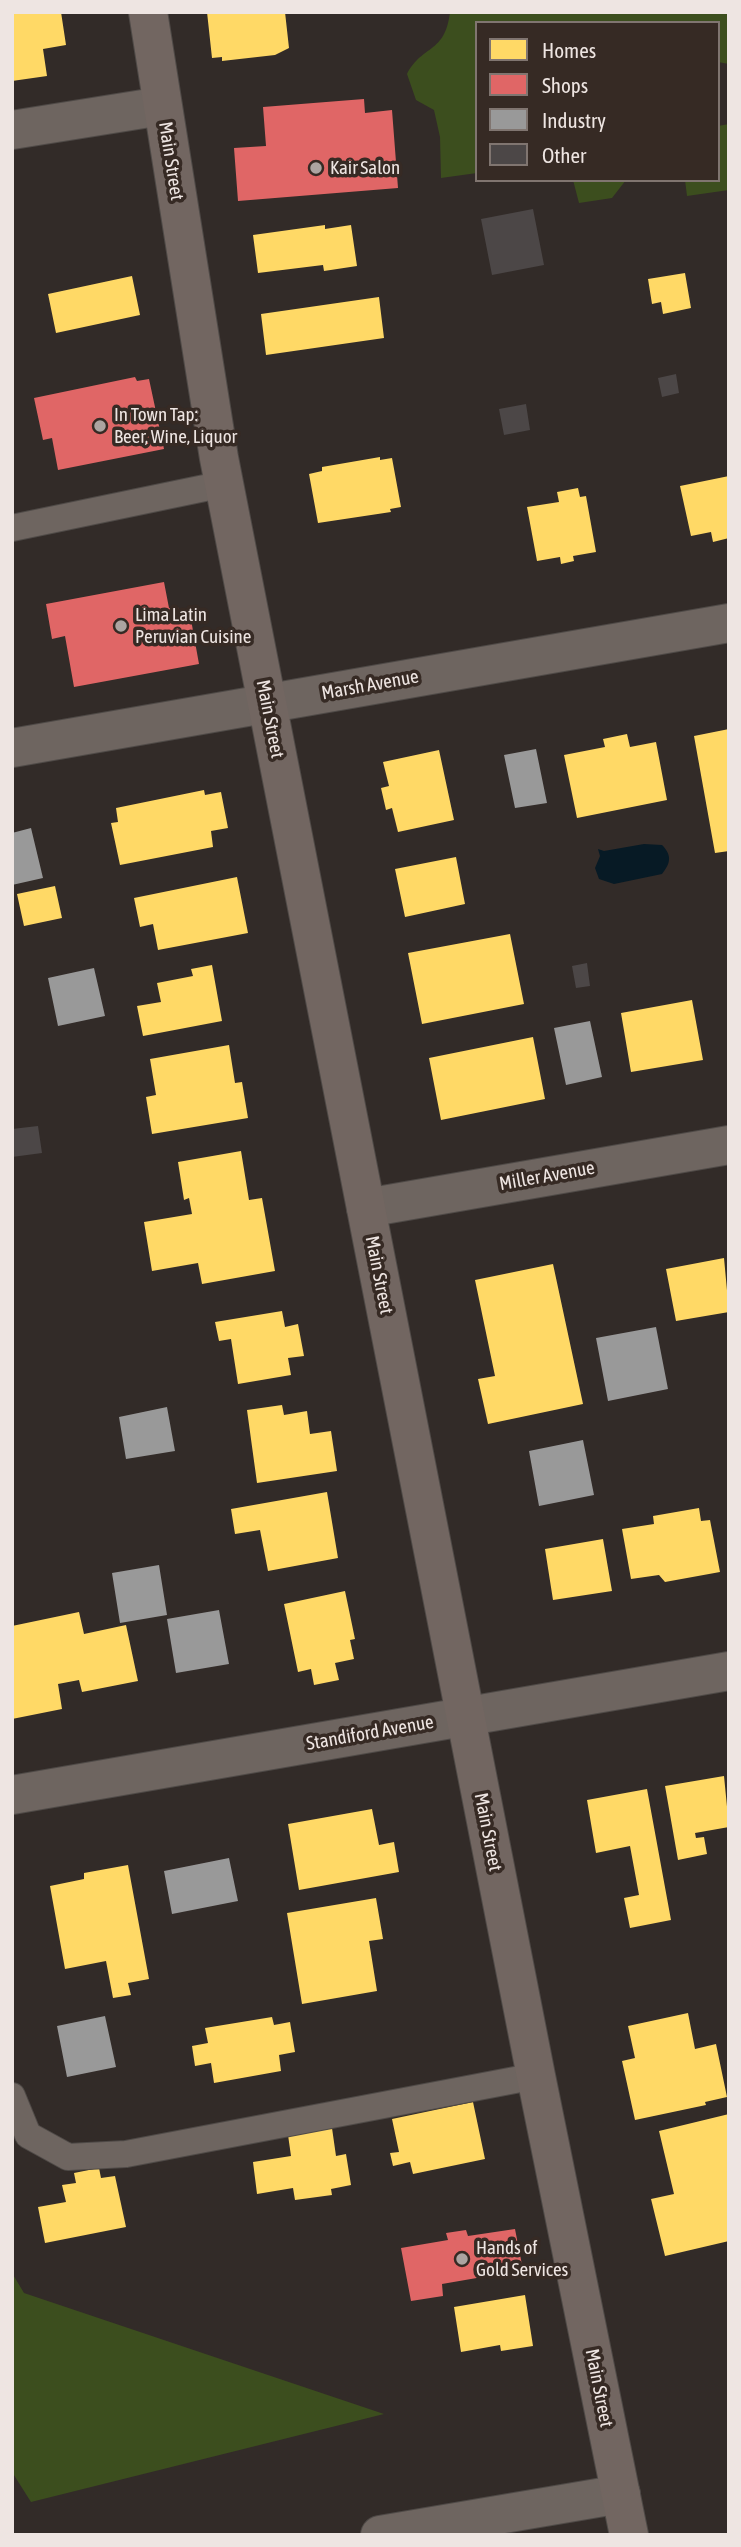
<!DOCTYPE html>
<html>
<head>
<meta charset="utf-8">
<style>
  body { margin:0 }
  #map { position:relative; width:741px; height:2547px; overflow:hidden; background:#322b28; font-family:"Asap Condensed",sans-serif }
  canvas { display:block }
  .frame { position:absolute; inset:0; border:14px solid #eee5e2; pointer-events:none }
  .legend { position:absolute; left:475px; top:21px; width:245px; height:161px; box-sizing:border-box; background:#362a24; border:2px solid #807570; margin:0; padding:9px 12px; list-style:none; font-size:21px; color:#eee5e2 }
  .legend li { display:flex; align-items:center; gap:14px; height:35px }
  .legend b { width:35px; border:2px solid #807570 }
</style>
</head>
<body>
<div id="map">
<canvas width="741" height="2547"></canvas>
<div class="frame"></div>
<ul class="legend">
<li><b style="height:19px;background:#ffd966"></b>Homes</li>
<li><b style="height:19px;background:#e06666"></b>Shops</li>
<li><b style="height:19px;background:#999"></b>Industry</li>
<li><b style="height:19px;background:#4c4747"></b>Other</li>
</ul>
</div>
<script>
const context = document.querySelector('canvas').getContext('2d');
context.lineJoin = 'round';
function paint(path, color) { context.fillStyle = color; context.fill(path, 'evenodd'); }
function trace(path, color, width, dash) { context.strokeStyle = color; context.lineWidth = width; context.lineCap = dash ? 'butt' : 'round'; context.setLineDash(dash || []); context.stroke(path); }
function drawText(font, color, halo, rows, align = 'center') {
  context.font = font + ' "Asap Condensed",sans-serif'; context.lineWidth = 7; context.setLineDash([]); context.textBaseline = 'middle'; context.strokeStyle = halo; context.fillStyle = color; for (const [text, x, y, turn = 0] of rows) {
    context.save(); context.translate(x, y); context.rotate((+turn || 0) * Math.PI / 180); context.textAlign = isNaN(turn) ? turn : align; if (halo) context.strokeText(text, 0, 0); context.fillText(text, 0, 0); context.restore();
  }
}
const green = new Path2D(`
  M450,12H729V64L718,62V23H477V173L441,178L440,137L434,110L416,100L407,74C423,44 445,54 450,12Z
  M729,124V190L687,196L685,180H718V126Z
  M573,180H626L612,198L579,203Z
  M12,2273L24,2293L384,2414L31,2502L12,2472Z`);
const water = new Path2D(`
  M644,844L662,845C672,855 671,863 662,874L614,884L599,879L595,868L600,856L598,849L604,851Z`);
const homes = new Path2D(`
  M12,12H61L66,45L43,49L47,76L12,81Z
  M207,12H285L289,48L275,55L222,61V57L212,58Z
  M325,225V229L351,225L357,266L324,271L323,265L258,273L253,235Z
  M685,273L691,308L663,314L661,302L652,304L648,279Z
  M132,276L140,315L56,333L48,294Z
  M379,297L384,338L266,355L261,314Z
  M380,457V460L392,458L401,507L390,509L391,512L318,523L309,474L322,471V467Z
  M729,476V538L713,542L711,532L691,536L680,486Z
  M578,488L580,497L586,496L596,552L573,556L574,561L561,564L560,557L537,561L527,507L559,502L557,492Z
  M729,729V851L715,853L694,736Z
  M627,734L630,747L656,742L667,800L577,818L564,755L605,747L603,739Z
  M439,750L454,820L398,832L392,808L386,810L381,788L389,786L383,762Z
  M204,790L205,795L221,792L228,828L211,831L213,847L120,865L111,823L118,822L116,808Z
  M456,857L465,904L405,917L395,869Z
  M237,877L248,933L158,950L153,924L140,927L134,898Z
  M55,886L62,918L24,926L17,894Z
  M510,934L524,1004L422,1024L408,953Z
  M212,965L222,1021L143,1036L137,1006L161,1002L157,983L193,976L191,969Z
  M692,1000L703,1060L631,1072L621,1013Z
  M533,1037L545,1099L441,1120L429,1058Z
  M229,1045L235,1083L242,1082L248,1118L152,1134L146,1097L156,1095L150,1059Z
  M241,1151L249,1200L262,1198L275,1271L202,1284L198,1263L152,1271L144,1222L192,1214L189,1198L184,1200L178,1162Z
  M724,1258L729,1312L676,1321L666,1269Z
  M553,1264L583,1404L488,1424L478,1379L495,1376L475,1280Z
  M282,1311L285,1327L298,1324L304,1356L288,1358L291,1375L238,1384L231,1339L219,1341L215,1322Z
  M282,1405L284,1415L307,1411L310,1434L331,1431L337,1471L257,1483L247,1410Z
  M327,1492L338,1558L268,1571L260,1530L235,1534L231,1509Z
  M699,1508L701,1521L710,1520L720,1572L665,1582L659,1575L631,1579L622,1529L654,1524L653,1516Z
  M603,1539L612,1591L553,1600L545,1549Z
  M345,1591L355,1639L350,1640L354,1659L335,1663L339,1680L314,1685L311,1669L298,1672L284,1604Z
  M79,1612L84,1634L126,1625L138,1681L82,1692L79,1680L58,1684L62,1709L12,1719V1626Z
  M724,1776L729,1827L695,1833L696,1838L704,1837L707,1854L678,1860L665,1786Z
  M647,1789L671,1920L630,1928L624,1898L639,1895L630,1846L596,1853L587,1800Z
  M372,1809L379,1845L394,1842L399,1872L299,1890L288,1824Z
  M128,1865L149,1979L128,1983L131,1995L113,1998L106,1961L65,1969L50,1886L84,1879V1873Z
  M376,1898L383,1939L369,1941L377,1991L302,2004L287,1913Z
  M688,2013L695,2049L716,2044L727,2097L705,2102L706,2105L635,2120L622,2061L635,2058L628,2026Z
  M272,2017L274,2025L290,2022L295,2052L279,2055L281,2071L214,2083L211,2063L195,2066L192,2046L208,2043L205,2028Z
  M473,2102L485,2159L413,2174L410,2162L393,2166L390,2153L399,2152L392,2119Z
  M729,2114V2241L665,2256L651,2199L674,2194L659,2131Z
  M332,2128L336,2156L346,2154L351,2185L331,2189L332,2195L295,2200L293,2188L257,2194L253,2162L291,2156L288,2135Z
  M99,2168L101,2178L115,2176L126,2227L45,2243L38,2207L66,2202L62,2185L76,2183L74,2173Z
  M525,2295L533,2346L501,2351L500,2345L461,2352L454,2307Z`);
const shops = new Path2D(`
  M364,99L365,113L392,110L398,188L238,201L234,148L266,146L263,107Z
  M135,377L137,381L149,379L164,449L58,470L52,438L43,440L34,398Z
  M164,582L169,608L178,607L179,616L190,614L199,664L74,687L65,636L52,639L46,604Z
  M515,2229L523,2270L442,2284L443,2296L411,2301L401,2248L448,2240L446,2233L466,2230L468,2236Z`);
const industry = new Path2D(`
  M536,749L547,803L515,808L504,755Z
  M31,828L43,878L12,885V833Z
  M94,968L105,1016L58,1026L48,978Z
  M590,1021L602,1077L566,1085L554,1028Z
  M656,1327L668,1389L608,1401L596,1338Z
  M167,1407L175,1451L126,1459L119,1417Z
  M583,1440L594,1495L539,1506L529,1451Z
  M159,1565L167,1615L120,1623L112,1573Z
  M219,1610L229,1664L176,1673L167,1619Z
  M229,1858L238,1901L172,1914L164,1871Z
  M105,2016L116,2067L67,2077L57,2026Z`);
const building = new Path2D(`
  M533,209L544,265L492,275L481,219Z
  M676,374L679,393L662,397L658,378Z
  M526,404L530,430L504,435L499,409Z
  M587,963L590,986L576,988L572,966Z
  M38,1126L42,1153L12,1157V1129Z`);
const lane = new Path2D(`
  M12,528L224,484
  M12,2096L28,2135L68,2157L126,2154L536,2076`);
const street = new Path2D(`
  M12,130L162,106
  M12,748L729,623
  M366,1208L729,1145
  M12,1795L729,1671
  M380,2535L621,2494`);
const secondary = new Path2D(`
  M148,12L219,458L536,2076L629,2535`);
const markers = [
  [316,168,7,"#aca4a1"],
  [100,426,7,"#aca4a1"],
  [121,626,7,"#aca4a1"],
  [462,2259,7,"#aca4a1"]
];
const streetNames = [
  ["Main Street",171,161,81],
  ["Marsh Avenue",370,685,-10],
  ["Main Street",270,719,79],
  ["Miller Avenue",547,1176,-10],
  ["Main Street",379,1275,79],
  ["Standiford Avenue",370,1733,-10],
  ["Main Street",488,1832,79],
  ["Main Street",599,2388,79]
];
const poiNames = [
  ["Kair Salon",330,168],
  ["In Town Tap:",114,415],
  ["Beer, Wine, Liquor",114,437],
  ["Lima Latin",135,615],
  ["Peruvian Cuisine",135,637],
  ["Hands of",476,2248],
  ["Gold Services",476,2270]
];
paint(green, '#3c4e1e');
paint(water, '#071a25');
paint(homes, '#ffd966');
paint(shops, '#e06666');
paint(industry, '#999');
paint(building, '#4c4747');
trace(lane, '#4f4a47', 28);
trace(street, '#4f4a47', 40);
trace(secondary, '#4f4a47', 40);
trace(lane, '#6e6560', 26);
trace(street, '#6e6560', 38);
trace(secondary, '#726661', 38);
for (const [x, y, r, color] of markers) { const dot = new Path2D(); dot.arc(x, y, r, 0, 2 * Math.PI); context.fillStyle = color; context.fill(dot); trace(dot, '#362a24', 2.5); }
drawText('19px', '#eee5e2', '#362a24', streetNames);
drawText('19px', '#eee5e2', '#362a24', poiNames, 'left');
</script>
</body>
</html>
